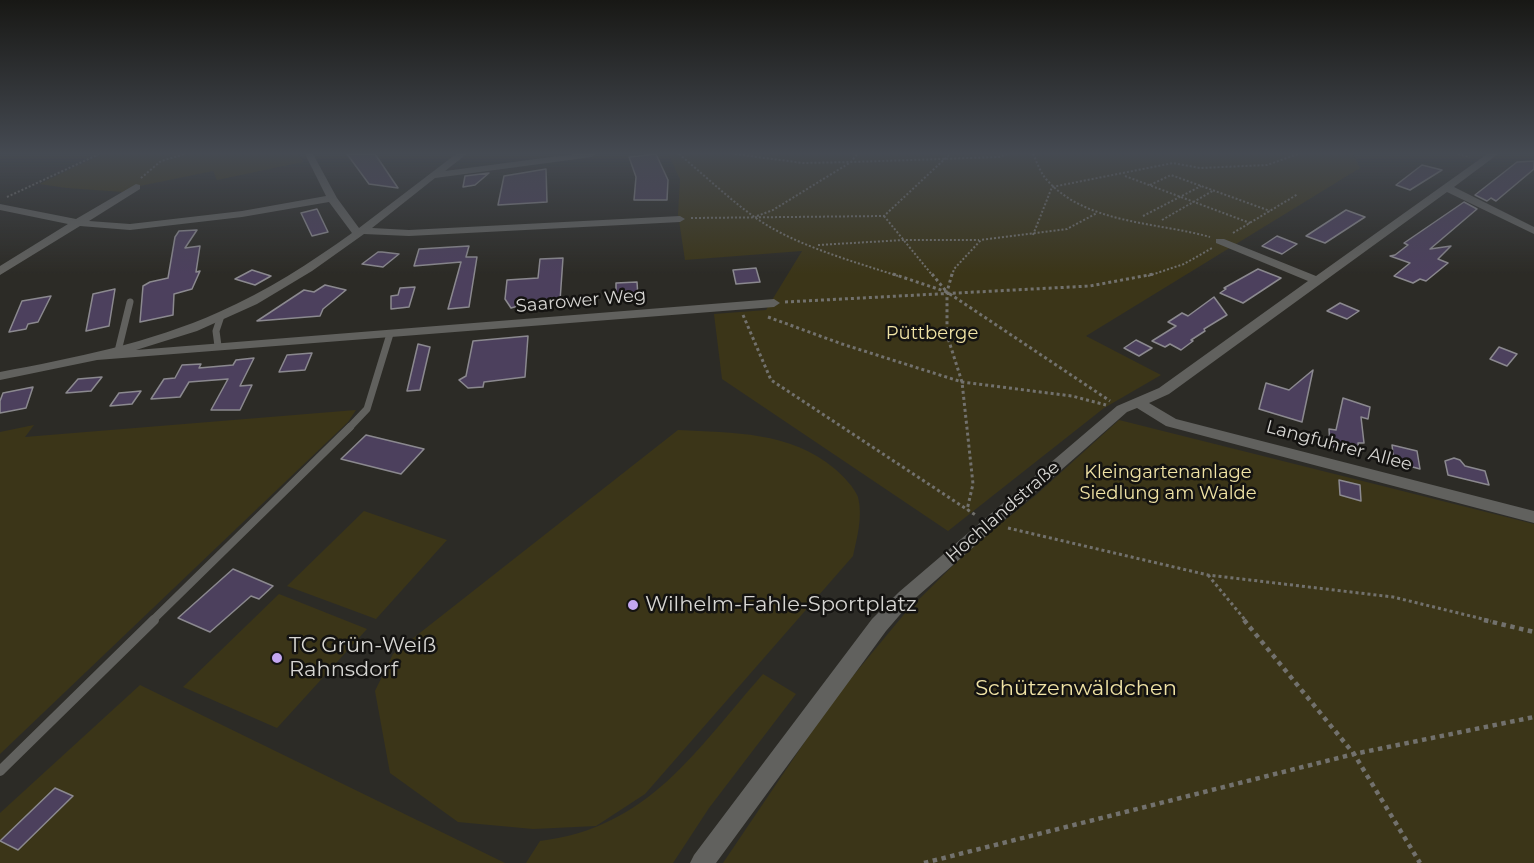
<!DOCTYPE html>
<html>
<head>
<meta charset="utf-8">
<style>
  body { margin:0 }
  canvas { display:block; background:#2c2b26 }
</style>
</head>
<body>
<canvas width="1534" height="863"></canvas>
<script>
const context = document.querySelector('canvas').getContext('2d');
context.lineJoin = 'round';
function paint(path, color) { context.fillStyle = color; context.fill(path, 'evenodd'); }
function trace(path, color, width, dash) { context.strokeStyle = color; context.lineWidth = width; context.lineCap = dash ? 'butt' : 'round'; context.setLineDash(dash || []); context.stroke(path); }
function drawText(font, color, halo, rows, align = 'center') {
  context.font = font + ' Montserrat,sans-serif'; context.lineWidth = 5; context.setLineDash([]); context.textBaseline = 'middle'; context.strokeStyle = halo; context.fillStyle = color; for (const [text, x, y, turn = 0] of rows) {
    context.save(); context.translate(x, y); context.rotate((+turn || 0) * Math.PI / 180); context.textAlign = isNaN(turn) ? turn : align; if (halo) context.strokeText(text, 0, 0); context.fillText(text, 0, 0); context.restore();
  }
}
const green = new Path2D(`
  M102,154H299L303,162L217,180L213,171L130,188L123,192L67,188L39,184Z
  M668,154H1353L1360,168L1086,336L1161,375L1104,408L948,531L722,379L714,314L766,310L802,251L685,260L678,214L680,179Z
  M356,410L348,422L0,754V432L34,425L25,437Z
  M1119,420L1534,524V863H723L833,700L906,612L973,546L1036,495Z
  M678,430C733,433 790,431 835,469C843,476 854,487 858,497C863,517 857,537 853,556L645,794L596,826L533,829L458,822L390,773L375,691L393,654Z
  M364,511L447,540L376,619L287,586Z
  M279,594L367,629L277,728L183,687Z
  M763,674L796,694L709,808L673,863H526L540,841C649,828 696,750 763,674Z
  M140,685L505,863H0V813Z`);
const building = new Path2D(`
  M347,154H375L398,188L369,184Z
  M656,154L668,180L667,200H634L636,177L629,157Z
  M1534,161V169L1496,201L1491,198L1487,201L1475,195L1517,162Z
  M1422,165L1442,170L1410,190L1396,185Z
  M546,169L547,202L498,205L504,176Z
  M489,173L475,185L463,187L465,176Z
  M1464,202L1477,209L1430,249L1451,246L1438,259L1448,263L1426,281L1420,279L1413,283L1394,276L1410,263L1390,256L1395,255L1408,245L1404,243Z
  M317,209L328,232L312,236L301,213Z
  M1346,210L1365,217L1325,243L1306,236Z
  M197,230L185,248L200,246L196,272L200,271L192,289L174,294L173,315L140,322L143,286L150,282L168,278L175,237L179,231Z
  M1277,236L1297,244L1282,254L1262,246Z
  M469,246L466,257H477L469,307L448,309L461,262L414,266L419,249Z
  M378,252H382L399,254L383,267L362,264Z
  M563,258L560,301L529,303L511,308L505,299L507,280L538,278L540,259Z
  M756,268L760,282L736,284L733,270Z
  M1258,269L1281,278L1243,303L1220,293L1226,289L1224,288Z
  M252,270L271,276L255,285L235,279Z
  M637,282L638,297L616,298V283Z
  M325,285L346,290L323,309L320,316L257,321L304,290L314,292Z
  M415,287L409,307L391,309V296L398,295L400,288Z
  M115,289L109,326L86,331L93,294Z
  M51,296L38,322L28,324L26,329L9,332L22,301Z
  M1214,297L1227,315L1204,329L1205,331L1191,340L1193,341L1181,350L1170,344L1165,347L1152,341L1176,326L1168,322L1182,313L1188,316Z
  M1340,303L1359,311L1347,319L1327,311Z
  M528,336L525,377L484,382L483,387L468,388L459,380L466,376L473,341Z
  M1136,340L1152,348L1139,356L1124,348Z
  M418,344L430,347L420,390L407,391Z
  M1499,347L1517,354L1507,366L1490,359Z
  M312,353L305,370L279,372L287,355Z
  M254,358L240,386L252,385L240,410H211L228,379L189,382L180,397L151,399L164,379L175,378L182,365L201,364L199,368L233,365L236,360Z
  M1313,370L1302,422L1259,409L1266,383L1289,390Z
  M102,377L91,391L66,393L78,379Z
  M33,387L26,408L0,413V401L3,393Z
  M141,391L132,404L110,406L119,393Z
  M1343,398L1370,407L1368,419L1361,417L1364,443H1358L1359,453L1330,446L1329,429L1336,430Z
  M366,435L424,449L401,474L341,459Z
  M1392,445L1417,451L1420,469L1394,462Z
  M1454,458L1460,460L1465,466L1485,471L1489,485L1448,475L1445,461Z
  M1339,480L1360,485L1361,501L1340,495Z
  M233,569L273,586L259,599L251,596L210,632L178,618Z
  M55,788L73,796L18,850L0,841Z`);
const pathFar2 = new Path2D(`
  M679,154C704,175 727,197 753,216C793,245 852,261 898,276
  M735,154L803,163L851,162L857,154
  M1033,154C1037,162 1040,172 1046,179C1085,224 1157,222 1210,237
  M1458,154L1470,157
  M1125,176L1250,223
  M141,178L161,161L185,154
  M1150,185L1171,175L1270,211
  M7,197L99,154
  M757,216L773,210L851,162L999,157L1007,154
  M884,216L933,276
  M1143,216L1201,186
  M691,218L884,216L950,154
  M1162,220L1214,190
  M1233,233L1298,194
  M1033,235L1052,187L1173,163L1200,168L1267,165L1298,154
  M818,245L904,240H979
  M952,276L954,269L981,240L1067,229L1097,213
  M1148,276L1184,264L1212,248`);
const pathFar1 = new Path2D(`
  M893,274L947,292L1110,401
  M932,274L946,291
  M952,274L947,292V335L962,382L973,484L967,510
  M785,302L1090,286L1154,274
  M743,315L771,380L977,516
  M768,317L842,344L962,382L1072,396L1106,405
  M1008,528L1208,575L1393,597L1491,621
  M1208,575L1246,621`);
const path = new Path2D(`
  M1244,620L1354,754L1420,863
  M1484,620L1534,632
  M924,863L1354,754L1534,717`);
const laneFar2 = new Path2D(`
  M218,346L216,331L221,316
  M118,351L130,302
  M348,429L367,409L390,334`);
const laneFar1 = new Path2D(`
  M152,621L350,427`);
const lane = new Path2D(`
  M0,771L154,620`);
const street = new Path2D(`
  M305,154H313L337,198L359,228L456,154H467L445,171L574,154H597L592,157L435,178L372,228L409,230L680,216L685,219L680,222L409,236L364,234L312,271L257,304L197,331L136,350L774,299L780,303L774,307L97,360L0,380V372C74,358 150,343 219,312C267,291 310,263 352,233L329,202L242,217L130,230L80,226L0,275V266L68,224L0,210V204L76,219L136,184L140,185V189L89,221L130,224L242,211L326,196Z
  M1487,154H1498L1454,187L1534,227V234L1447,192L1169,394L1149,403L1176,419L1534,511V523L1166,426L1137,408L1127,412L911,602L886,631L716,863H690L694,855L872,619L899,592L1117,406L1159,388L1308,281L1216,243V239H1224L1316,276Z`);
const markers = [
  [633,605,6,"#c4a7f1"],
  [277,658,6,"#c4a7f1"]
];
const streetNames = [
  ["Saarower Weg",581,301,-5],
  ["Langfuhrer Allee",1339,446,15],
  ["Hochlandstraße",1003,512,-41]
];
const parkNames = [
  ["Püttberge",932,334],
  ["Kleingartenanlage",1168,473],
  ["Siedlung am Walde",1168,494]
];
const nearPoinames = [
  ["Wilhelm-Fahle-Sportplatz",645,605],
  ["TC Grün-Weiß",289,646],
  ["Rahnsdorf",289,670]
];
const nearParknames = [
  ["Schützenwäldchen",1076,689]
];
paint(green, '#3b3518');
paint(building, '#4c405d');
trace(building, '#8b898f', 1.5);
trace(pathFar2, '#72716d', 2, [2, 2]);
trace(pathFar1, '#72716d', 3, [3, 3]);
trace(path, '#72716d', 4.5, [4.5, 4.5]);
trace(laneFar2, '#61615e', 7);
trace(laneFar1, '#61615e', 8);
trace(lane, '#61615e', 10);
paint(street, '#61615e');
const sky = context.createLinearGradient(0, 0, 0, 274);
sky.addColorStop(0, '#181815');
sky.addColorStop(0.56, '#454a52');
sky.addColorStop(1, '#454a5200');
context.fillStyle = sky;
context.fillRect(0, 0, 1534, 274);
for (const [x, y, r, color] of markers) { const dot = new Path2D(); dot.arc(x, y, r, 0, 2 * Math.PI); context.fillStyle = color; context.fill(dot); trace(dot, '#141311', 2); }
drawText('18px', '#d7d6d3', '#141311', streetNames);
drawText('18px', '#f0e3a5', '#141311', parkNames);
drawText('21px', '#d7d6d3', '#141311', nearPoinames, 'left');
drawText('21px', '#f0e3a5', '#141311', nearParknames);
</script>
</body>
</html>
